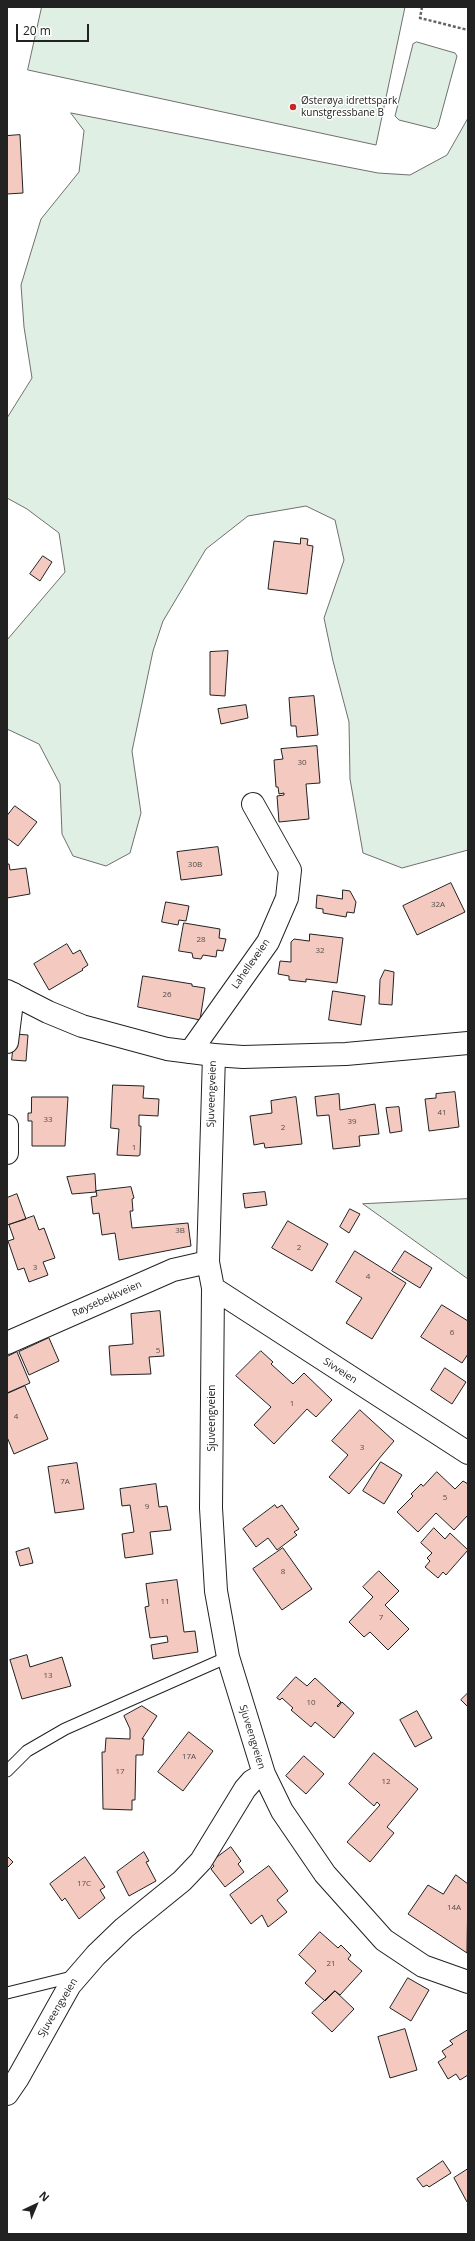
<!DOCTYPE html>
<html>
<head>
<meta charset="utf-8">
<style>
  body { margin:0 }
  #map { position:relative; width:475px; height:2241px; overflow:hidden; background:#fff; font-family:"Open Sans",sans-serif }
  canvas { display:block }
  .frame { position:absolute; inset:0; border:8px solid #222; pointer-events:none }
  .north { position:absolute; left:16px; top:2185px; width:40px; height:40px; -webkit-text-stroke:3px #fff; paint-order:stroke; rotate:44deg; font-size:11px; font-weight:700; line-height:16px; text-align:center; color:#222 }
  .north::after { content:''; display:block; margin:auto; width:14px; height:18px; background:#222; clip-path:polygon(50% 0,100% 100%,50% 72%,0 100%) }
  .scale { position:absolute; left:16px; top:24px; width:73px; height:18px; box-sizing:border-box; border:2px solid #222; border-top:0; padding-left:5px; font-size:12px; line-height:14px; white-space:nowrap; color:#222; -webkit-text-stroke:3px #fff; paint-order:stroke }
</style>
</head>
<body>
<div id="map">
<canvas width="475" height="2241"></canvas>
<div class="frame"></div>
<div class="north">N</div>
<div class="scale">20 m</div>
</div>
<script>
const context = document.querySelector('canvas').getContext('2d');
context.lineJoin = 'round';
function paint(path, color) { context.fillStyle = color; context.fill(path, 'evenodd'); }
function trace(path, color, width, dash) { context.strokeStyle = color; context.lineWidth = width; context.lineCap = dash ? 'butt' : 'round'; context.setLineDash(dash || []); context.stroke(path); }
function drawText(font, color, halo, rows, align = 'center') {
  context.font = font + ' "Open Sans",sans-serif'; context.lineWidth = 3; context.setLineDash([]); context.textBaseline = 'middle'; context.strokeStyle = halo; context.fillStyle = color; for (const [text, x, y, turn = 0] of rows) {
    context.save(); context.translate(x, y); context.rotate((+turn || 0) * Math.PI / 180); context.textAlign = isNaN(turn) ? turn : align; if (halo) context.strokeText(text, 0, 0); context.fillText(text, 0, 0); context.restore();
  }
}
const green = new Path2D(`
  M42,7H405L376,145L28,70Z
  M417,42L455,53L457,56L438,126L435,129L399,120L395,116L413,44Z
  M71,113L378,173L410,175L447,155L468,118V850L402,868L363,853L350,779L349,722L333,661L324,618L344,560L335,520L306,506L248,516L206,549L163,621L153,651L132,751L141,813L130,853L106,866L73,856L62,834L60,784L39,744L7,729V640L65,572L59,533L27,509L7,498V418L32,378L24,327L21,285L41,219L79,172L84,131Z
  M468,1199V1279L363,1204Z`);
const building = new Path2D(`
  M20,135L23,193L7,194V136Z
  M301,538L308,539L307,545L313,546L307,594L268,589L274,541L300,544Z
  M43,556L52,562L40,581L30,574Z
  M228,651L225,696L210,695V652Z
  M314,696L318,735L297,737L296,726H291L289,698Z
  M246,705L248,718L221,724L218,709Z
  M317,746L320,783L306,784L309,819L279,822L277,796L284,795V793L279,794L278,787H276L274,760L283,759L281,749Z
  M15,806L37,822L18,846L7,838V816Z
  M218,847L222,875L181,880L177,852Z
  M7,864H9L10,870L26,868L30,894L7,898Z
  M451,883L465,912L417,935L403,906Z
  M343,890L350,891L356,902L354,913L347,912L346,917L323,913V909L316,908L317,895L342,899Z
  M166,902L189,906L186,921L179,920L178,925L162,922Z
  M184,923L220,929L219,938L226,939L223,951L217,950L216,957L203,955L201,959L193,958L192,953L179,951Z
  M310,934L343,938L337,983L306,979V982L289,980V976L278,974L280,961L291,962V942L294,939L309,941Z
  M67,944L73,954L80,950L88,965L82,969L83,970L49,990L34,964Z
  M385,970L394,972L392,1005L379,1004L380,980Z
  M143,976L192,984V986L205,988L200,1020L138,1007Z
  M333,991L365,996L361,1025L329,1020Z
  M15,1034L28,1035L26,1061L12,1060Z
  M113,1085L144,1086L143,1098L159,1099L158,1116L139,1115V1126H141L140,1155L138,1156L117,1155L119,1129L111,1128Z
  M455,1092L459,1127L429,1131L425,1099L436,1098V1094Z
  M339,1094L340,1110L375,1104L379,1134L359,1136L360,1146L333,1149L329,1115L317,1116L315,1097Z
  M32,1097H68L65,1146H32V1121H28V1113H31Z
  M296,1097L302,1144L265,1148L264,1143L254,1145L250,1116L272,1113L271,1101Z
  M399,1107L402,1131L390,1133L386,1108Z
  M95,1174L96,1192L72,1194L67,1177Z
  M131,1187L134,1198L132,1199L133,1211H130L132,1228L188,1223L191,1246L119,1260L115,1233L102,1235L99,1213L93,1214L91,1197L97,1196L96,1191Z
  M265,1192L267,1205L245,1208L243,1194Z
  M17,1194L26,1219L7,1225V1198Z
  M350,1209L360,1214L349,1233L340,1227Z
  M34,1216L39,1230L44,1228L55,1258L43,1262L48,1275L29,1282L24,1268L18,1270L8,1241L14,1239L9,1225Z
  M288,1221L328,1244L312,1271L272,1248Z
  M355,1251L406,1283L372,1339L346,1323L362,1298L336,1282Z
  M405,1251L432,1268L420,1288L392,1271Z
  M442,1305L468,1321V1354L462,1363L421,1337Z
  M160,1311L164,1356L149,1357L151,1374L111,1375L109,1346L133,1344L131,1314Z
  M49,1338L59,1361L29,1375L19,1352Z
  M261,1351L273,1362L271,1364L293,1384L304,1373L332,1400L316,1417L307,1409L274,1444L254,1425L271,1407L236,1376Z
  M17,1352L30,1383L7,1393V1357Z
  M445,1368L466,1382L452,1404L431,1390Z
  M25,1386L48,1439L14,1454L7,1437V1394Z
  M360,1410L394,1441L349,1494L329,1477L348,1455L332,1441Z
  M381,1462L402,1475L384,1504L363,1491Z
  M77,1463L84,1509L55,1513L48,1467Z
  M437,1472L455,1489L463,1481L468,1484V1515L454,1530L436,1513L418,1532L397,1512L413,1496L411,1494L421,1484L423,1486Z
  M156,1484L159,1507L167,1506L171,1530L150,1532L153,1554L125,1558L122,1534L134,1532L130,1505L122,1506L120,1489Z
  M275,1505L277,1508L282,1505L299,1529L294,1532L297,1535L277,1550L268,1538L256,1547L243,1529Z
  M434,1528L445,1539L450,1533L468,1550L446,1575L443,1572L438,1578L425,1567L430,1561L427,1558L432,1553L421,1543Z
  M29,1548L33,1563L20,1566L16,1552Z
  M283,1548L312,1589L282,1610L253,1569Z
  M379,1571L399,1591L385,1605L409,1629L388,1650L370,1632L364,1637L349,1622L373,1597L363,1587Z
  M177,1580L184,1632L195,1631L198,1652L153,1659L151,1645L168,1642L167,1636L150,1638L145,1607L149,1606L146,1584Z
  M27,1655L30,1667L62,1657L71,1686L22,1699L10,1660Z
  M296,1677L307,1686L315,1678L341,1702L337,1706L338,1707L342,1702L354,1713L334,1738L315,1722L311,1727L291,1710L293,1708L282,1698L280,1700L277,1698Z
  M468,1693V1707L461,1700Z
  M142,1706L157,1716L142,1739H144L143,1755H136L135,1800H132V1810L103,1809L102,1752H105L106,1738L130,1739V1729L124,1716Z
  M417,1711L432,1738L415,1747L400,1720Z
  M189,1732L213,1751L183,1791L158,1772Z
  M374,1753L418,1789L387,1827L394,1833L370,1862L347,1842L380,1805L377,1802L374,1806L349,1784Z
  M304,1756L324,1774L306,1794L286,1776Z
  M231,1847L241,1861L238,1864L244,1872L225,1887L211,1869L214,1866L211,1862Z
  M144,1852L149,1861L146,1862L156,1881L129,1896L117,1872Z
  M7,1856L13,1862L7,1868Z
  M85,1857L105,1887L100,1890L105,1898L79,1919L65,1898L62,1901L50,1884Z
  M269,1866L288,1891L277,1900L287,1912L268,1927L262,1915L251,1924L230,1895Z
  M456,1875L468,1884L467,1953L408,1914L428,1885L443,1894Z
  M320,1932L338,1948L341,1945L351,1955L348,1959L362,1971L340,1995L335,1991L325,2001L305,1983L316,1971L299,1955Z
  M408,1978L429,1990L411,2021L390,2008Z
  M335,1991L354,2009L332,2032L312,2013Z
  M405,2029L417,2070L390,2078L378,2037Z
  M468,2030V2075L460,2080L456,2074L448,2079L438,2062L446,2057L442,2051L453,2044L450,2041Z
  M443,2161L451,2173L429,2187L427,2185L423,2187L417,2179Z
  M468,2169V2202H467L454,2178Z`);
const path = new Path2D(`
  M422,7L420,18L468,30`);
const service = new Path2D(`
  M7,1771L27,1751L65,1729L228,1657
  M7,1993L76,1976`);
const minor = new Path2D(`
  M7,1042L13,994
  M190,1052L268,942L287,898L290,870L253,804
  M214,1055L208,1262L213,1288L211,1508L216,1591L228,1657L264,1774L282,1811L325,1874L384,1940L423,1966L468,1982
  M7,1126V1153
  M213,1288L468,1453
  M7,1343L173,1270L208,1262
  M7,2094L18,2078L70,1985L96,1955L124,1928L182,1881L201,1861L245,1789L252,1781L264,1774`);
const tertiary = new Path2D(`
  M7,991L48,1012L82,1026L167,1049L214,1055L243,1057L346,1054L468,1043`);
const markers = [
  [293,107,4,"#c62828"]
];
const numberNames = [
  ["30",302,763],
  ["30B",195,865],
  ["32A",438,905],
  ["28",201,940],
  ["32",320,951],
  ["26",167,995],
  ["41",442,1113],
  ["33",48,1120],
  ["39",352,1122],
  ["2",283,1128],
  ["1",134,1148],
  ["3B",180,1231],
  ["2",299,1248],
  ["3",35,1268],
  ["4",368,1277],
  ["6",452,1333],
  ["5",158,1351],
  ["1",292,1404],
  ["4",16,1417],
  ["3",362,1448],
  ["7A",65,1482],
  ["5",445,1498],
  ["9",147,1507],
  ["8",283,1572],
  ["11",165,1602],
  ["7",381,1618],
  ["13",48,1676],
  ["10",311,1703],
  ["17A",189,1757],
  ["17",120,1772],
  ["12",386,1782],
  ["17C",84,1884],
  ["14A",454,1908],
  ["21",331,1964]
];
const poiNames = [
  ["Østerøya idrettspark",301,101],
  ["kunstgressbane B",301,113]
];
const streetNames = [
  ["Lahelleveien",251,964,-55],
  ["Sjuveengveien",212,1094,-88],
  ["Røysebekkveien",107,1299,-24],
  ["Sivveien",340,1371,33],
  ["Sjuveengveien",212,1418,-90],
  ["Sjuveengveien",252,1737,73],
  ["Sjuveengveien",58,2008,-59]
];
paint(green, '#e0efe3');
trace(green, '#6f6f6f', 1);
paint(building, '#f3c9c0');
trace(building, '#222', 1);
trace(service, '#222', 13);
trace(minor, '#222', 24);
trace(tertiary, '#222', 24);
trace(path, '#646464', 2.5, [3, 2]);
trace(service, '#fff', 11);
trace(minor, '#fff', 22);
trace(tertiary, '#fff', 22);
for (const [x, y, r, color] of markers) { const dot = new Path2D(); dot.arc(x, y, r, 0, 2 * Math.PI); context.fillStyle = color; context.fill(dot); trace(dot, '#fff', 1.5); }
drawText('8px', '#564c4a', null, numberNames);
drawText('10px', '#222', '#fff', poiNames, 'left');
drawText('10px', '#222', '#fff', streetNames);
</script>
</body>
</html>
